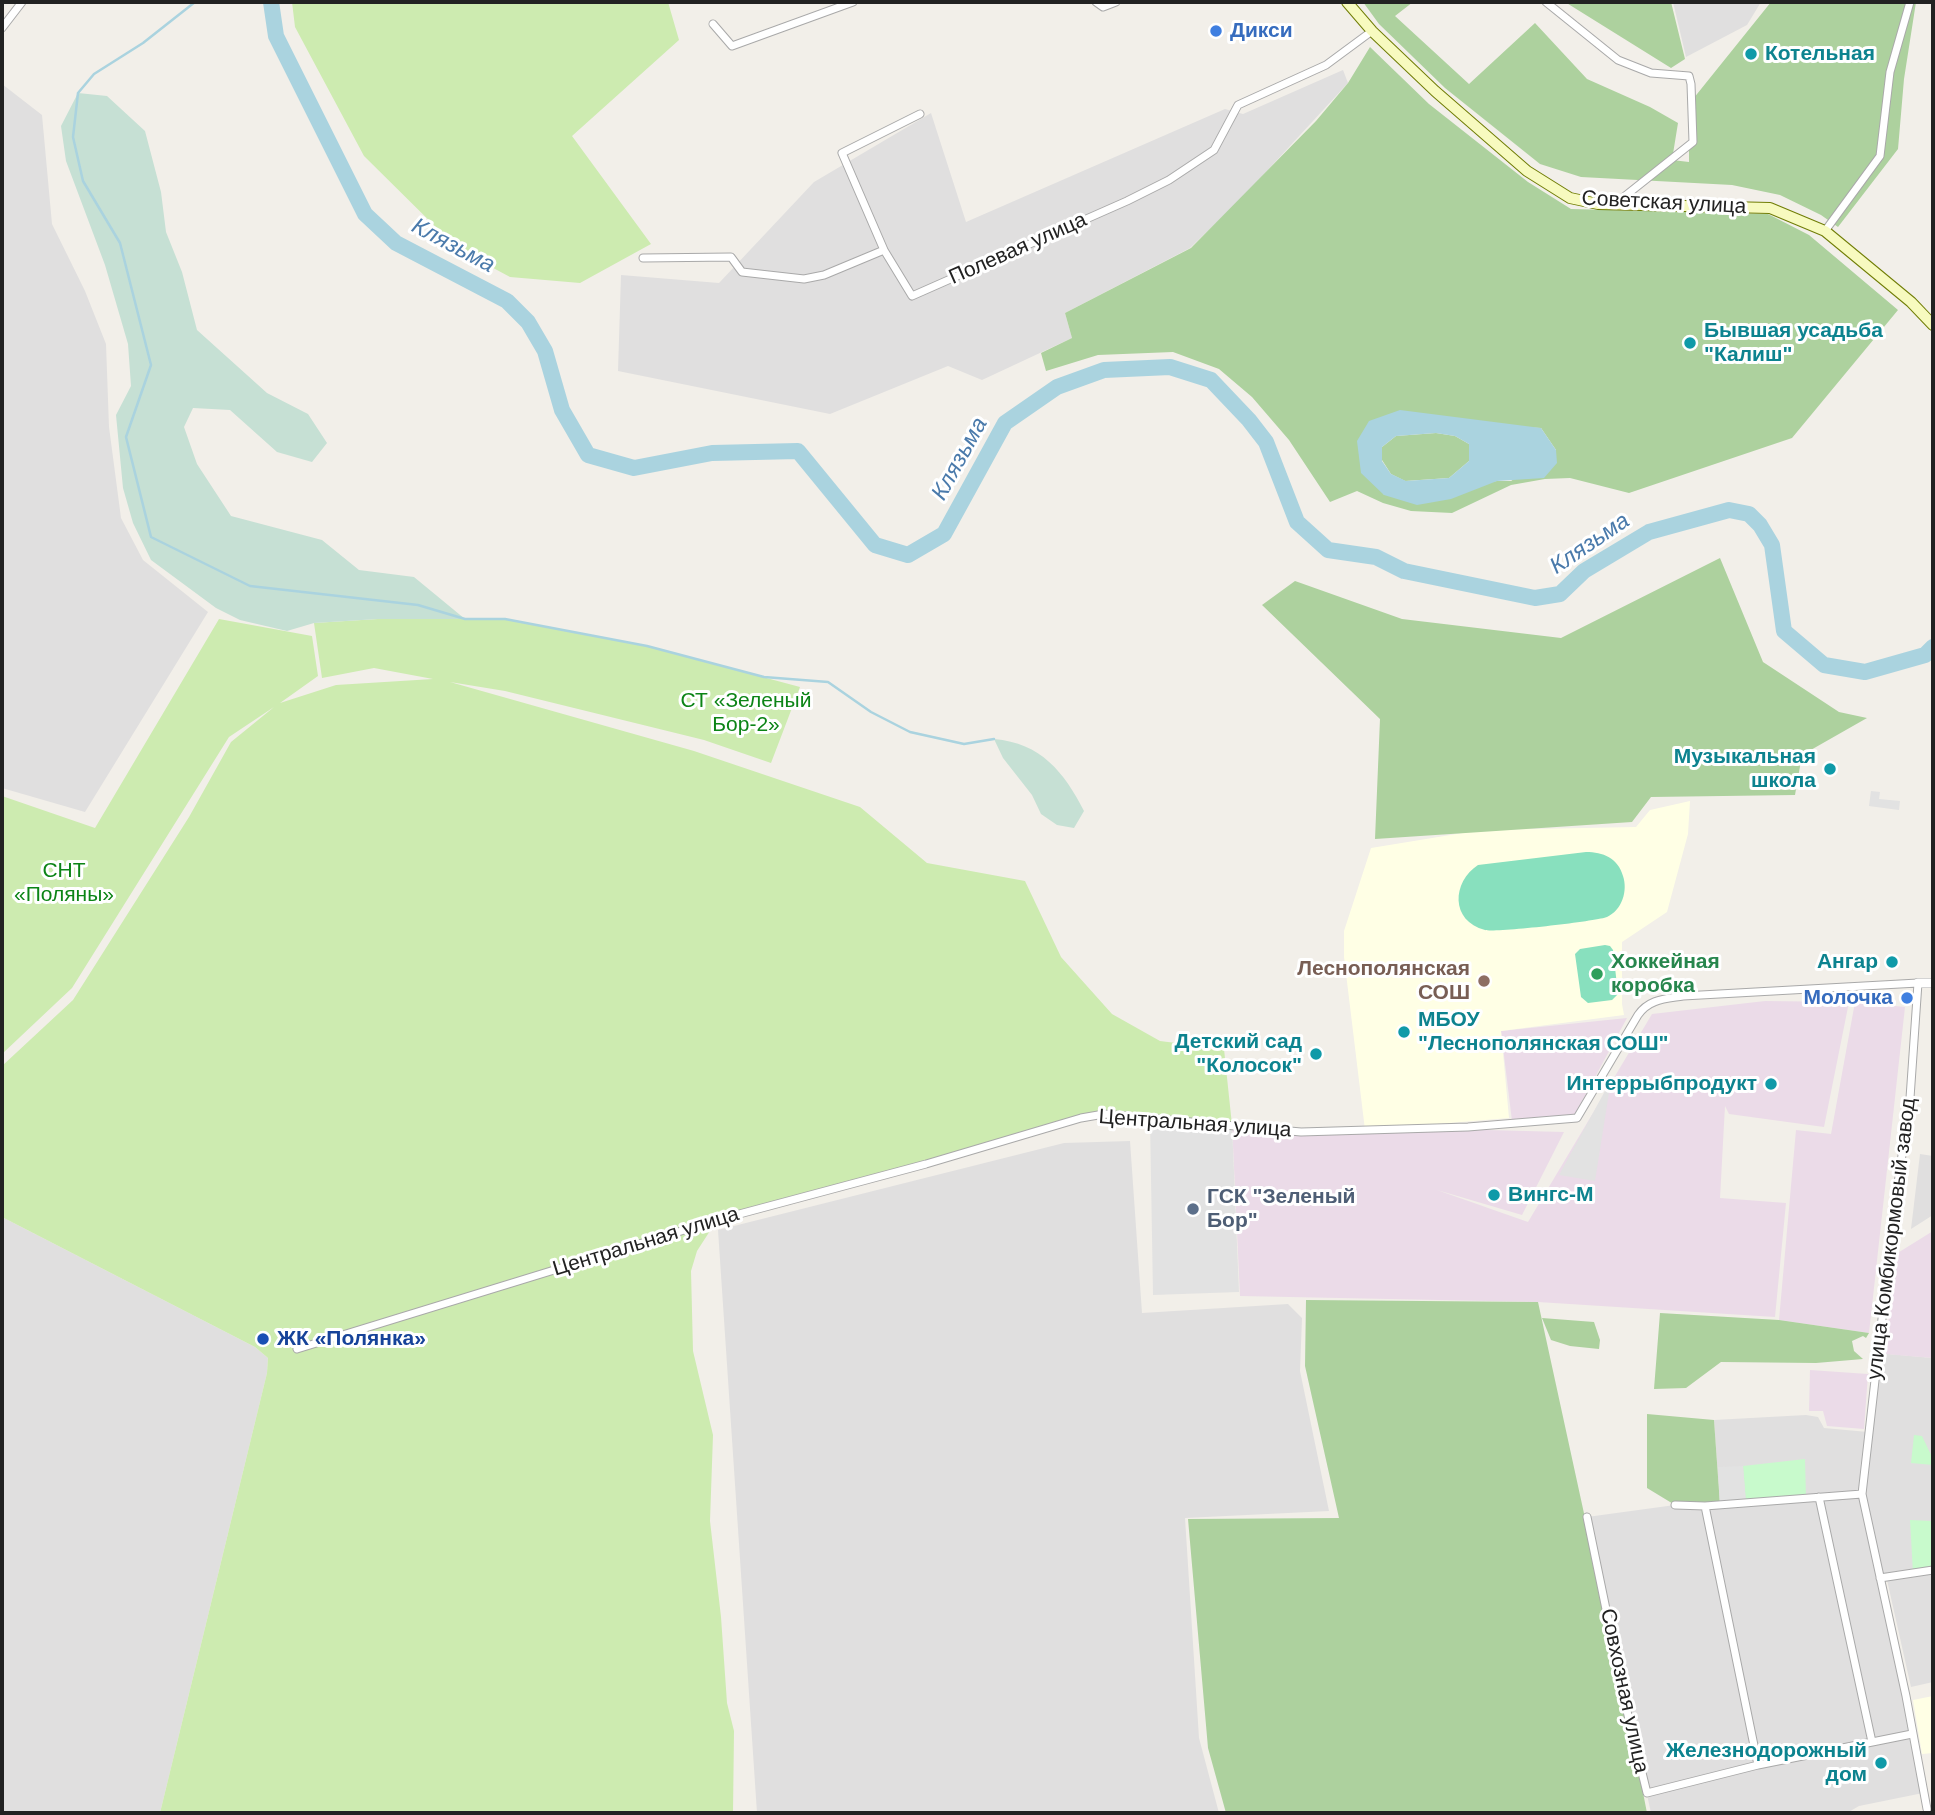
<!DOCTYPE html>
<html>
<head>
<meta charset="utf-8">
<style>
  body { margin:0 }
  #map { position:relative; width:1935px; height:1815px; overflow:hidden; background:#f2efe9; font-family:Arial,sans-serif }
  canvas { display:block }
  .frame { position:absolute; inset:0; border:4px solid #222; pointer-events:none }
</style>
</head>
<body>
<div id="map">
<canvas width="1935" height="1815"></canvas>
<div class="frame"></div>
</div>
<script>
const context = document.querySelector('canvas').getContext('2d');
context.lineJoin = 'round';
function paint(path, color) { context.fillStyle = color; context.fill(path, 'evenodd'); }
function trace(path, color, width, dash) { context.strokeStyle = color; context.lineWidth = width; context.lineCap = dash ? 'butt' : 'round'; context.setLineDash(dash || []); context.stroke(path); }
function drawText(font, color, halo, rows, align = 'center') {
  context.font = font + ' Arial,sans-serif'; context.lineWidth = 6; context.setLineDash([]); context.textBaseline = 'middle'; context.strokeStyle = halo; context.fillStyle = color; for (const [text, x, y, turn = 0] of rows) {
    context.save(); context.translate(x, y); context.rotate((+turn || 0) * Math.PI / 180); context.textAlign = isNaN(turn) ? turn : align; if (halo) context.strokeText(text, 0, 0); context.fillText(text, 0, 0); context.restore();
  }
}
const residential = new Path2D(`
  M1673,2H1761L1747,25L1686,57Z
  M1343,70L1348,83L1242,198L1190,248L1065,313L1072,338L982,380L948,366L830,414L618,371L621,275L719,283L814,182L931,113L966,222L1225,109L1243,114Z
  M2,84L42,115L52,224L85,291L106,344L109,427L121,518L143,560L208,612L85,812L2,788Z
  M1130,1141L1142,1313L1288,1304L1302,1318L1300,1371L1329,1511L1185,1518L1199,1738L1219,1813H757L718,1230L1064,1143Z
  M1920,1154L1933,1156V1215L1911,1229Z
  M2,1217L255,1347L268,1358L267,1373L160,1813H2Z
  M1877,1353L1933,1358V1570L1880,1578L1923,1793L1859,1806L1847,1813H1651L1587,1517L1675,1505H1720L1714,1420L1806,1415L1818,1417L1824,1428L1868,1432Z
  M1933,1572V1682L1911,1687L1887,1580Z`);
const industrial = new Path2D(`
  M1765,1001L1849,1002L1824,1127L1729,1114L1725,1106L1720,1198L1786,1203L1775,1317L1538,1302L1240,1296L1232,1125L1301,1132L1410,1128L1564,1132L1522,1215L1437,1190L1528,1222L1652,1014Z
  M1855,1002L1905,1007L1869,1333L1779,1320L1796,1130L1831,1134Z
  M1627,1018L1574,1116L1512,1121L1501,1031Z
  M1933,1231V1358L1885,1354L1896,1254Z
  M1810,1370L1868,1374L1864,1429L1827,1426L1823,1411H1809Z`);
const education = new Path2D(`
  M1690,801L1688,834L1667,912L1622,942V1004L1624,1015L1501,1031L1509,1118L1365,1130L1344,957V931L1371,848L1481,830L1636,827L1650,810Z
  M1933,1696V1753L1922,1754L1913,1700Z`);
const grass = new Path2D(`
  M292,2H668L679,40L572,136L651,244L580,283L510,277L458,249L364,156L295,27Z
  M219,619L312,636L318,676L280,703L336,685L433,679L374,668L322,678L314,623L378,619H505L647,646L800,687L771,763L704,740L505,691L450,682L694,751L860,807L927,863L1025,881L1061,957L1112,1014L1160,1041L1224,1049L1232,1125L1104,1115L717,1220L697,1251L691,1271L693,1351L713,1435L710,1521L721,1617L727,1703L734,1731L733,1813H160L267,1373L268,1358L255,1347L2,1217V1066L73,1000L189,817L231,742L274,707L229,737L72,988L2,1054V796L95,828Z`);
const forest = new Path2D(`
  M1363,2H1413L1395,16L1469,84L1535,23L1587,79L1650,107L1678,123L1672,160L1689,162V104L1771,2H1916L1904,79L1898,149L1838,227L1821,215L1780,195L1732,185L1581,177L1540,164L1445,88L1379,24Z
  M1565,2H1671L1685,59L1671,68Z
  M1370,47L1429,104L1528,182L1571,209L1768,214L1809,235L1898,310L1792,438L1629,493L1570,478L1545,479L1511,485L1452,513L1411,511L1383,503L1357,491L1330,502L1289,440L1252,397L1219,369L1173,352L1098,355L1046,371L1041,353L1072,338L1065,313L1191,248L1316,121L1348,83ZM1369,421L1541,428L1556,450L1511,481H1497L1384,495Z
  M1436,433L1455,436L1469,444V461L1449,478L1405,481L1391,474L1382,460V447L1396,436Z
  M1720,558L1763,662L1839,712L1867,718L1802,755L1795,795L1651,797L1632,822L1375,839L1380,719L1262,605L1295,581L1402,619L1561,638Z
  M1306,1300L1538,1302L1627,1711L1647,1813H1226L1208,1748L1188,1519L1339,1518L1305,1366Z
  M1660,1313L1779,1320L1869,1333L1866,1338L1863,1336L1852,1341L1854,1351L1863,1359L1816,1363L1721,1362L1686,1388L1654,1389Z
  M1542,1318L1594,1322L1600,1340L1599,1349L1570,1346L1551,1340Z
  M1647,1414L1714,1420L1720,1505H1675L1647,1488Z`);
const wetland = new Path2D(`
  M78,93L107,96L145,131L161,192L166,232L182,272L197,330L267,393L308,414L327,443L312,462L277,452L230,410L193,408L184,427L197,464L231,516L322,540L359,570L414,577L465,619H378L314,623L287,631L240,620L216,608L151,560L133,523L123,488L116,415L131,386L128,344L105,265L66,161L61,126Z
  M994,739C1041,743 1064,772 1084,811L1074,828L1057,825L1041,814L1032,795L1003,758Z`);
const park = new Path2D(`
  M1914,1435L1922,1436L1933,1459V1465L1911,1463Z
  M1805,1459L1806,1498L1746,1503L1743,1466Z
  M1910,1520L1933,1521V1570L1913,1573Z`);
const pitch = new Path2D(`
  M1586,852C1603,852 1618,858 1623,876C1628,891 1622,910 1607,917C1598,921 1495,933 1485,930C1450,921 1452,882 1478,865Z
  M1605,945L1610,946L1613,950L1618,994L1612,1000L1588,1003L1581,997L1575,954L1580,949Z`);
const parking = new Path2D(`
  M1871,791L1880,792L1879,799L1900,801L1899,810L1869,806Z
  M1611,1080L1595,1181L1559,1175Z
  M1150,1119L1232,1125L1239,1292L1153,1295Z
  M1743,1466L1746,1503L1720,1505L1718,1467Z`);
const water = new Path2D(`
  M1400,410L1541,428L1556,450L1557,463L1544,478L1497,481L1451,499L1417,505L1384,495L1361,473L1357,441L1369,421ZM1436,433L1455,436L1469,444V461L1449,478L1406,481L1391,474L1382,461V447L1396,436Z`);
const stream = new Path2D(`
  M195,2L143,43L94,74L78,93L73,137L83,181L120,243L151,365L126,437L151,537L250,586L418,605L465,619H505L647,646L764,677L828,682L871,712L910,732L964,744L994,739`);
const river = new Path2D(`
  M271,2L276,36L365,214L396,243L507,301L528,322L545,351L562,410L588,455L634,468L712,453L798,451L875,545L908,555L944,534L1005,423L1057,387L1104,370L1170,367L1211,380L1249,420L1266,442L1297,522L1328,550L1376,557L1404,571L1535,598L1560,594L1584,571L1649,532L1729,510L1749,514L1760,525L1772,545L1784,631L1824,665L1865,672L1925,655L1933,647`);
const minor = new Path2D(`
  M1096,2L1103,7L1116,2
  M1546,2L1618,60L1651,73L1689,76L1691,84L1693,142L1615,204
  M713,24L732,46L853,2
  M2,28L22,2
  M1825,231L1880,156L1890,72L1910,2
  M884,250L842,153L920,114
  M643,258L731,257L742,272L804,279L824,275L884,250L912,296L1127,201L1169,180L1214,150L1238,105L1326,65L1372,31
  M297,1349L717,1220L926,1164L1081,1118L1104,1114L1301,1132L1468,1127L1577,1118L1638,1015C1649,999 1665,999 1683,996L1918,983L1910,1098L1895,1205L1862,1494L1906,1696L1927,1809
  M1819,1497L1872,1742
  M1675,1505L1705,1506L1862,1494
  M1705,1506L1758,1765
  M1587,1517L1627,1711L1647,1793L1758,1765L1912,1734
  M1880,1578L1933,1570`);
const tertiary = new Path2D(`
  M1918,983H1933`);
const secondary = new Path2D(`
  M1347,2L1372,31L1435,91L1527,171L1570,198L1598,204L1770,208L1825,231L1911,302L1933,325`);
const markers = [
  [1216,31,7,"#3f7fe0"],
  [1751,54,7,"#0f9aa8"],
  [1690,343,7,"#0f9aa8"],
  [1830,769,7,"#0f9aa8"],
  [1892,962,7,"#0f9aa8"],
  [1597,974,7,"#2e9e5b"],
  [1484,981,7,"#8d6e63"],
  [1907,998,7,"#3f7fe0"],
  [1404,1032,7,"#0f9aa8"],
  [1316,1054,7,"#0f9aa8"],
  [1771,1084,7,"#0f9aa8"],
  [1494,1195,7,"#0f9aa8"],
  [1193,1209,7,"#5c6f8a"],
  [263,1339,7,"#1a4fb4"],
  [1881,1763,7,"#0f9aa8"]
];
const shopNames = [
  ["Дикси",1230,31],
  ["Молочка",1893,998,"right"]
];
const cultureNames = [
  ["Котельная",1765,54,"left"],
  ["Бывшая усадьба",1704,331,"left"],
  ["\"Калиш\"",1704,355,"left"],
  ["Музыкальная",1816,757],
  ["школа",1816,781],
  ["Ангар",1878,962],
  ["МБОУ",1418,1020,"left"],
  ["\"Леснополянская СОШ\"",1418,1044,"left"],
  ["Детский сад",1302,1042],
  ["\"Колосок\"",1302,1066],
  ["Интеррыбпродукт",1757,1084],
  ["Вингс-М",1508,1195,"left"],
  ["Железнодорожный",1867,1751],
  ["дом",1867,1775]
];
const streetNames = [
  ["Советская улица",1664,203,3],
  ["Полевая улица",1018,249,-24],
  ["Центральная улица",1195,1124,4],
  ["улица Комбикормовый завод",1892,1239,-83],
  ["Центральная улица",646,1242,-17],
  ["Совхозная улица",1624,1691,78]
];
const parkNames = [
  ["СТ «Зеленый",746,701],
  ["Бор-2»",746,725],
  ["СНТ",64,871],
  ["«Поляны»",64,895]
];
const leisureNames = [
  ["Хоккейная",1611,962],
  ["коробка",1611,986]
];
const educationNames = [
  ["Леснополянская",1470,969],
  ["СОШ",1470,993]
];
const serviceNames = [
  ["ГСК \"Зеленый",1207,1197],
  ["Бор\"",1207,1221]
];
const transitNames = [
  ["ЖК «Полянка»",277,1339]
];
const waterNames = [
  ["Клязьма",453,246,28],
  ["Клязьма",960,459,-61],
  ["Клязьма",1590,544,-34]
];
paint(residential, '#e0dfdf');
paint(industrial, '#ebdbe8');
paint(education, '#ffffe5');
paint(grass, '#cdebb0');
paint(forest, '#add19e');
paint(wetland, '#c6e0d4');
paint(park, '#c8facc');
paint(pitch, '#88e0be');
paint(parking, '#e2e2e2');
paint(water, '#aad3df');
trace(stream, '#aad3df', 2.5);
trace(river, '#aad3df', 16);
trace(minor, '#a9a9a9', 9);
trace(tertiary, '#a9a9a9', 10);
trace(secondary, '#707d05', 12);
trace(minor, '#fff', 7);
trace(tertiary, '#fff', 9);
trace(secondary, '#f7fabf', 10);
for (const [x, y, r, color] of markers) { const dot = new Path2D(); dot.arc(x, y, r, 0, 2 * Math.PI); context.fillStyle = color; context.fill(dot); trace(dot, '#fff', 2.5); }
drawText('bold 21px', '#366cbe', '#fff', shopNames, 'left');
drawText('bold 21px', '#0d838f', '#fff', cultureNames, 'right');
drawText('21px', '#222', '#fff', streetNames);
drawText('21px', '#0c8416', '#fff', parkNames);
drawText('bold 21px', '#27864d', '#fff', leisureNames, 'left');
drawText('bold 21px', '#785e54', '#fff', educationNames, 'right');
drawText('bold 21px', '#4e5e75', '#fff', serviceNames, 'left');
drawText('bold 21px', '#164399', '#fff', transitNames, 'left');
drawText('italic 23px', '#4a7aab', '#fff', waterNames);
</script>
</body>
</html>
